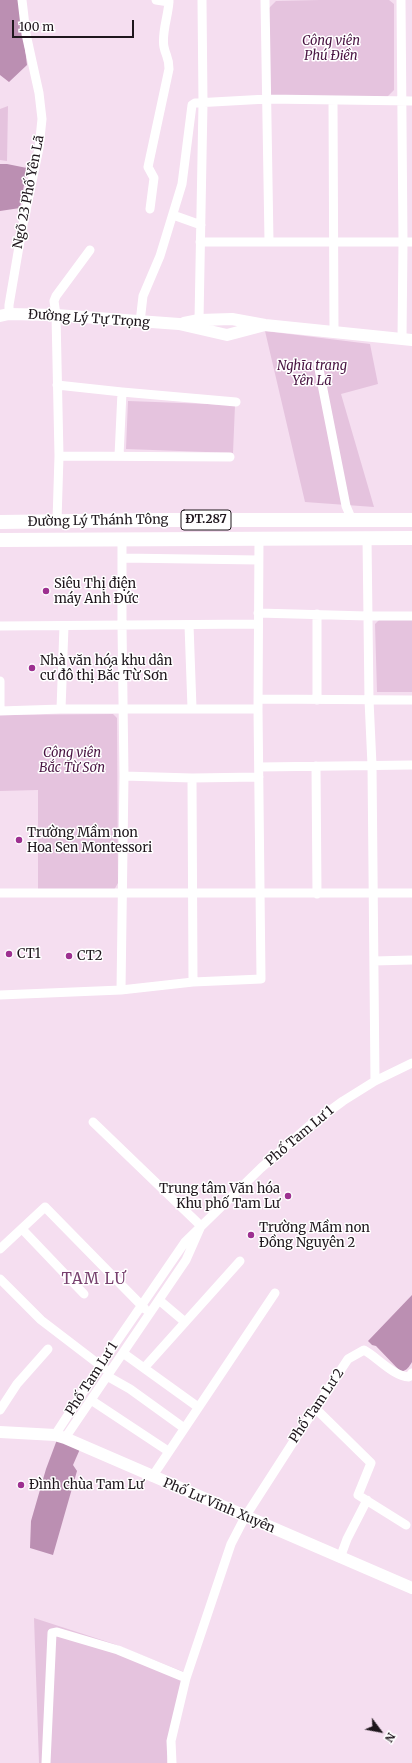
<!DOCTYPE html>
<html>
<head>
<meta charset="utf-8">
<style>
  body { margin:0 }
  #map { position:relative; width:412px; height:1763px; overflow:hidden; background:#f5def0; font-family:Merriweather,serif }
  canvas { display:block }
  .north { position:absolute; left:360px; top:1711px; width:40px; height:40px; -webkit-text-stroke:3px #fff; paint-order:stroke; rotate:122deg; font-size:11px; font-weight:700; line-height:16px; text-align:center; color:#1e161c }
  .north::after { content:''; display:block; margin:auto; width:14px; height:18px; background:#1e161c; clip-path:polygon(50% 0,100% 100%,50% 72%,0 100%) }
  .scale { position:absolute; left:12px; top:20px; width:122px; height:18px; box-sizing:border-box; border:2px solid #1e161c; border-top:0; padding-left:5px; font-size:12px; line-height:14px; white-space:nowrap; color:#1e161c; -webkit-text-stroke:3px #fff; paint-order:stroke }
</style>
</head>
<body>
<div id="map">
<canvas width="412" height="1763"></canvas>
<div class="north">N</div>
<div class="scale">100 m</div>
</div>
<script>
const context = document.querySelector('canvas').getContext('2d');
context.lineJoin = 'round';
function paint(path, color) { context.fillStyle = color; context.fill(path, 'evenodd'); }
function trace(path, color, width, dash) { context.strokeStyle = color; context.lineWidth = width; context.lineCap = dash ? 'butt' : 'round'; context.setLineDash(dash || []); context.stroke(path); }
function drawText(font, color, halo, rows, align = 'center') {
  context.font = font + ' Merriweather,serif'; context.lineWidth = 3; context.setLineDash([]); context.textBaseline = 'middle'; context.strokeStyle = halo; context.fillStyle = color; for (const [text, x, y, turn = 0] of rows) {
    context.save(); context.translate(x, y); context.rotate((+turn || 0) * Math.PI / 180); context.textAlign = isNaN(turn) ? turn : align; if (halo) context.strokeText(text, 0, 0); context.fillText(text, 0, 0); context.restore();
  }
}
const green = new Path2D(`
  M320,0H389L394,4V90L387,97H271L269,92V8L276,1Z
  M8,106L7,161L0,160V109Z
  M265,331L370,344L378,384L341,394L374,507L305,502Z
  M128,401L235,405L233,453L126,449Z
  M412,617V692H377L375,624L381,618Z
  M113,714L117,718L118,883L114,890L38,889V790L0,791V715Z
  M34,1618L114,1644L184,1672L169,1734L167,1763H39Z`);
const water = new Path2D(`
  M0,0H19L27,65L9,82L0,75Z
  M0,164H7L27,168L20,208L0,211Z
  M412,1295V1362C409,1367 406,1372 400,1371L376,1346L372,1345L368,1341Z
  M58,1437L80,1449L73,1465L77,1471L53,1555L30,1548L31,1521L46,1469Z`);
const street = new Path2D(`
  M156,0L169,2
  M265,0L269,241
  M401,0L403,242L402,339
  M333,101L334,331
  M150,209L154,178L148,167L169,69C169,57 166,57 164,47C161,33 169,14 169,0
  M173,215L201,225
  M200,242H412
  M9,314V305L22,229L39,148L42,119L39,93L26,34L22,0
  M199,320L203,103L202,0
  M140,322L143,296L160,256L182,184L192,105L195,103L267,99L412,101
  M318,364L346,506L352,520
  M57,385L122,392L236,402
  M59,456L230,457
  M119,456L122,392
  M57,521L59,456L56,315L54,301L56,296L90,250
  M367,538L369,700L372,765L375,1081
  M122,558L258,560
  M258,613L367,616H412
  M189,625L192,708
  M0,626L258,624
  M0,681V711
  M258,699L412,700
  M317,700V614
  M61,709L64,626
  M0,711L61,709H258
  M316,766L317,894
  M259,767L412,765
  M124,776L192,778L259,777
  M192,778L193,982
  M0,893H412
  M374,961L412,960
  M121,990L124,776L122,625V540
  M0,995L121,990L193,982L261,979L258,709L259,539
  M22,1229L84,1294
  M0,1249L45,1207L145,1309
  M0,1279L41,1320L105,1369
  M159,1300L185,1322
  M123,1353L198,1407
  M144,1368L240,1261
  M107,1376L130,1389L184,1428
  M91,1400L168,1451
  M315,1408L371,1463L358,1495L406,1525
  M0,1410L17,1384L48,1349
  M55,1435L100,1366L185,1242L261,1168L309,1126L343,1101L375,1081L412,1063
  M65,1438L186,1260L201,1226L93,1122
  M152,1477L275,1293
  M340,1558L347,1539L367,1500
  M46,1763L52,1633L57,1632L118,1650L186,1678
  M172,1763L171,1741L186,1678L231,1544L245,1517L299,1433L348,1359L364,1350C377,1357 393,1376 409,1377L412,1373`);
const secondary = new Path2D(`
  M0,316L9,314L56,315L179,324L227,335L265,325
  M184,323L199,320L232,319L265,325L412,340
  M0,1432L55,1435L65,1438L412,1588`);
const primary = new Path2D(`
  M0,522L150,520H412
  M0,540L412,538`);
const markers = [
  [46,591,4,"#9d3090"],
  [32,668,4,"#9d3090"],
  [19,840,4,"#9d3090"],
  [9,954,4,"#9d3090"],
  [69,956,4,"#9d3090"],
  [288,1196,4,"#9d3090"],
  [251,1235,4,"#9d3090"],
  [21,1485,4,"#9d3090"]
];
const shields = [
  [206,520,50]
];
const shieldNames = [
  ["ĐT.287",206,520]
];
const parkNames = [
  ["Công viên",331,41],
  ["Phú Điền",331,56],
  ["Nghĩa trang",312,366],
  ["Yên Lã",312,381],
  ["Công viên",72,753],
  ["Bắc Từ Sơn",72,768]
];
const streetNames = [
  ["Ngõ 23 Phố Yên Lã",29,192,-79],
  ["Đường Lý Tự Trọng",89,319,4],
  ["Đường Lý Thánh Tông",98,521,-1],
  ["Phố Tam Lư 1",300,1136,-40],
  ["Phố Tam Lư 1",92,1379,-57],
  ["Phố Tam Lư 2",317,1406,-56],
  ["Phố Lư Vĩnh Xuyên",219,1506,23]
];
const poiNames = [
  ["Siêu Thị điện",54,584],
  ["máy Anh Đức",54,599],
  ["Nhà văn hóa khu dân",40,661],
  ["cư đô thị Bắc Từ Sơn",40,676],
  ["Trường Mầm non",27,833],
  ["Hoa Sen Montessori",27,848],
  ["CT1",17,954],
  ["CT2",77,956],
  ["Trung tâm Văn hóa",280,1189,"right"],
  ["Khu phố Tam Lư",280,1204,"right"],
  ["Trường Mầm non",259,1228],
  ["Đồng Nguyên 2",259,1243],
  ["Đình chùa Tam Lư",29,1485]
];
const quarterNames = [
  ["TAM LƯ",94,1280]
];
paint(green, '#e5c3de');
paint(water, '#bb8fb2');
trace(street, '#fff', 9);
trace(secondary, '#fff', 12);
trace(primary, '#fff', 14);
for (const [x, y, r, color] of markers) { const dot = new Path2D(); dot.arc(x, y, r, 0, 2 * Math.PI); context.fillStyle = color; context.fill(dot); trace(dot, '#fff', 1.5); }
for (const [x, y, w] of shields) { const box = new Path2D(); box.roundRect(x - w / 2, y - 10, w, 20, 3); context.fillStyle = '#fff'; context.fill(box); trace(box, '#1e161c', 1); }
drawText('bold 12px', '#1e161c', null, shieldNames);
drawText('italic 13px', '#491442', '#fff', parkNames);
drawText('13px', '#1e161c', '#fff', streetNames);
drawText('13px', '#1e161c', '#fff', poiNames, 'left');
context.letterSpacing = '1px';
drawText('15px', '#77406e', '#fff', quarterNames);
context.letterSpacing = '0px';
</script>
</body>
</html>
